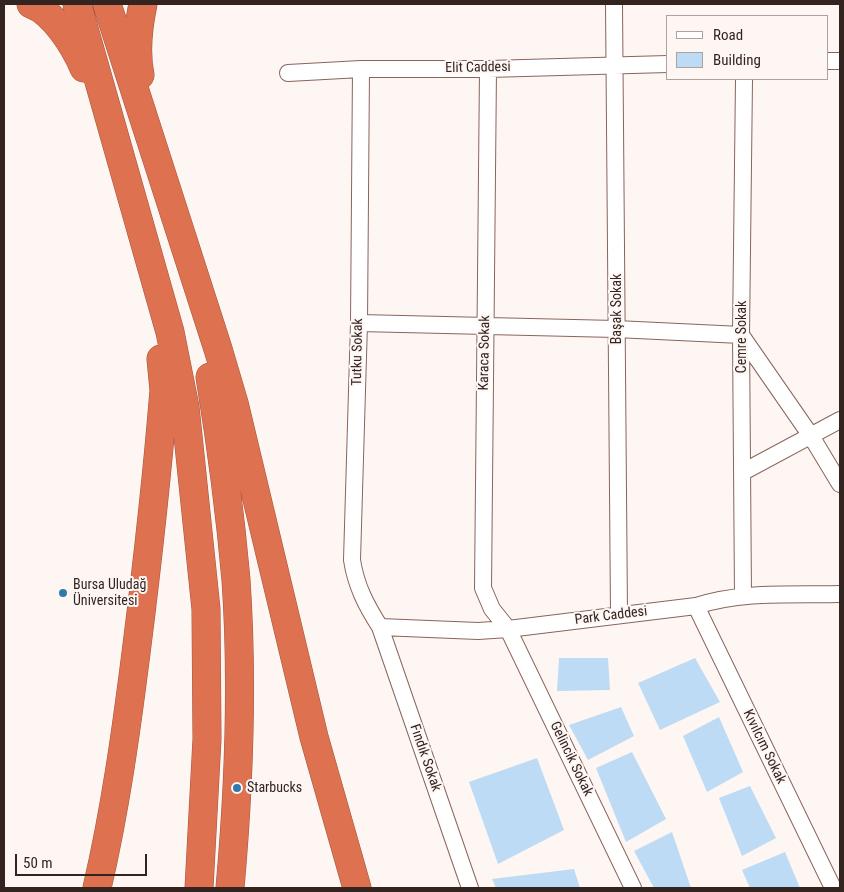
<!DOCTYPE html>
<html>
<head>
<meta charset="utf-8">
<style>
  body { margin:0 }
  #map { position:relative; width:844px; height:892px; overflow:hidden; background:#fef6f3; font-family:"Roboto Condensed",sans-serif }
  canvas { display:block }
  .frame { position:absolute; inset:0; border:5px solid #332420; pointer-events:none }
  .legend { position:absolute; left:666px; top:15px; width:162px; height:65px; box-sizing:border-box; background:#fef6f3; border:1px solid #ada29f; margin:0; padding:6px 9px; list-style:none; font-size:15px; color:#332420 }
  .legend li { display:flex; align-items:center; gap:10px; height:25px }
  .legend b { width:25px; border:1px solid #ada29f }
  .scale { position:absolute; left:15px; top:854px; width:132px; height:22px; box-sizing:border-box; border:2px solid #332420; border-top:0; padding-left:6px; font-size:15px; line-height:18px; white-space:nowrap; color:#332420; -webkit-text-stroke:4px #fef6f3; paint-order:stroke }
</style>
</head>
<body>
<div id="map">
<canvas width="844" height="892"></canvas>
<div class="frame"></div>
<ul class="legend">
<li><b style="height:6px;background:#fff"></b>Road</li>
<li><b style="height:14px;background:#bddbf4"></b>Building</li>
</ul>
<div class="scale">50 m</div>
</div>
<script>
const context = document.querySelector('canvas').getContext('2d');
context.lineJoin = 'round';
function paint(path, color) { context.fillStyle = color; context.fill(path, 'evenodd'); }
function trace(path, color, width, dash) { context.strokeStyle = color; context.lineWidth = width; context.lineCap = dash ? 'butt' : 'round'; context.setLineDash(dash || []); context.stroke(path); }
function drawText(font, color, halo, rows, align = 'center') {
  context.font = font + ' "Roboto Condensed",sans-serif'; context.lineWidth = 4; context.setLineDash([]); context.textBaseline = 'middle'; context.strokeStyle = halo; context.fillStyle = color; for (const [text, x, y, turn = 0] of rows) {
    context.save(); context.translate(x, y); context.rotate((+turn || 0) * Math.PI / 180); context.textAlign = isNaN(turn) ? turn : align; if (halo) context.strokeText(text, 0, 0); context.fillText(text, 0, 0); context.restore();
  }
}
const building = new Path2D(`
  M559,658H608L610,690L557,691Z
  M695,658L720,702L660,730L638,683Z
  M621,707L634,736L588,760L569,725Z
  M719,717L743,772L707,792L683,736Z
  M632,752L666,819L626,842L596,768Z
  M537,758L564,830L498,864L469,782Z
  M750,786L776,838L742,856L719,798Z
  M672,832L691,888H654L634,851Z
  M785,852L800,888H750L742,870Z
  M574,869L580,888H496L492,879Z`);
const street = new Path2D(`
  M614,4L619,614
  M828,61H840
  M361,69L359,323L352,560C356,586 366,605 380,627L470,888
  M488,69L483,588L492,609L508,629L633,888
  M288,73L361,69H488L668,64
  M359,323L616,329L741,335L811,436L840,484
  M743,472L840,420
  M743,596L741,335L744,79
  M696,606L833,888
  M380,627L478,631L508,629L696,606C742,591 792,595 840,594`);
const highway = new Path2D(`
  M31,4C54,12 75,47 84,68
  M77,4L170,332L185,407L206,609L207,739L199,888
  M107,4L218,349L234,403L314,737L357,888
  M140,75C135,51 138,28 143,4
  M210,377C221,444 230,512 236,580C243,682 239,787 230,888
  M97,888C115,811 126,732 136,653C147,566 157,478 164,390L161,359`);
const markers = [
  [63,593,5,"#317aae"],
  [237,788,5,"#317aae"]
];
const streetNames = [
  ["Elit Caddesi",478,68,-1],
  ["Başak Sokak",617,309,-90],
  ["Cemre Sokak",742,337,-90],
  ["Tutku Sokak",358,352,-89],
  ["Karaca Sokak",485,353,-89],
  ["Park Caddesi",611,616,-7],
  ["Kıvılcım Sokak",764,747,64],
  ["Fındık Sokak",425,758,71],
  ["Gelincik Sokak",571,759,64]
];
const poiNames = [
  ["Bursa Uludağ",73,585],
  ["Üniversitesi",73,601],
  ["Starbucks",247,788]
];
paint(building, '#bddbf4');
trace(street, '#88655b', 18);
trace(highway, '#a2563f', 29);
trace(street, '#fff', 16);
trace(highway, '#dd7150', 28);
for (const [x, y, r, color] of markers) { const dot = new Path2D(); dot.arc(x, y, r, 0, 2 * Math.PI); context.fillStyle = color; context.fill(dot); trace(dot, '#fef6f3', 2); }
drawText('14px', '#332420', '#fef6f3', streetNames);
drawText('14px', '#332420', '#fef6f3', poiNames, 'left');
</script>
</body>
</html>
